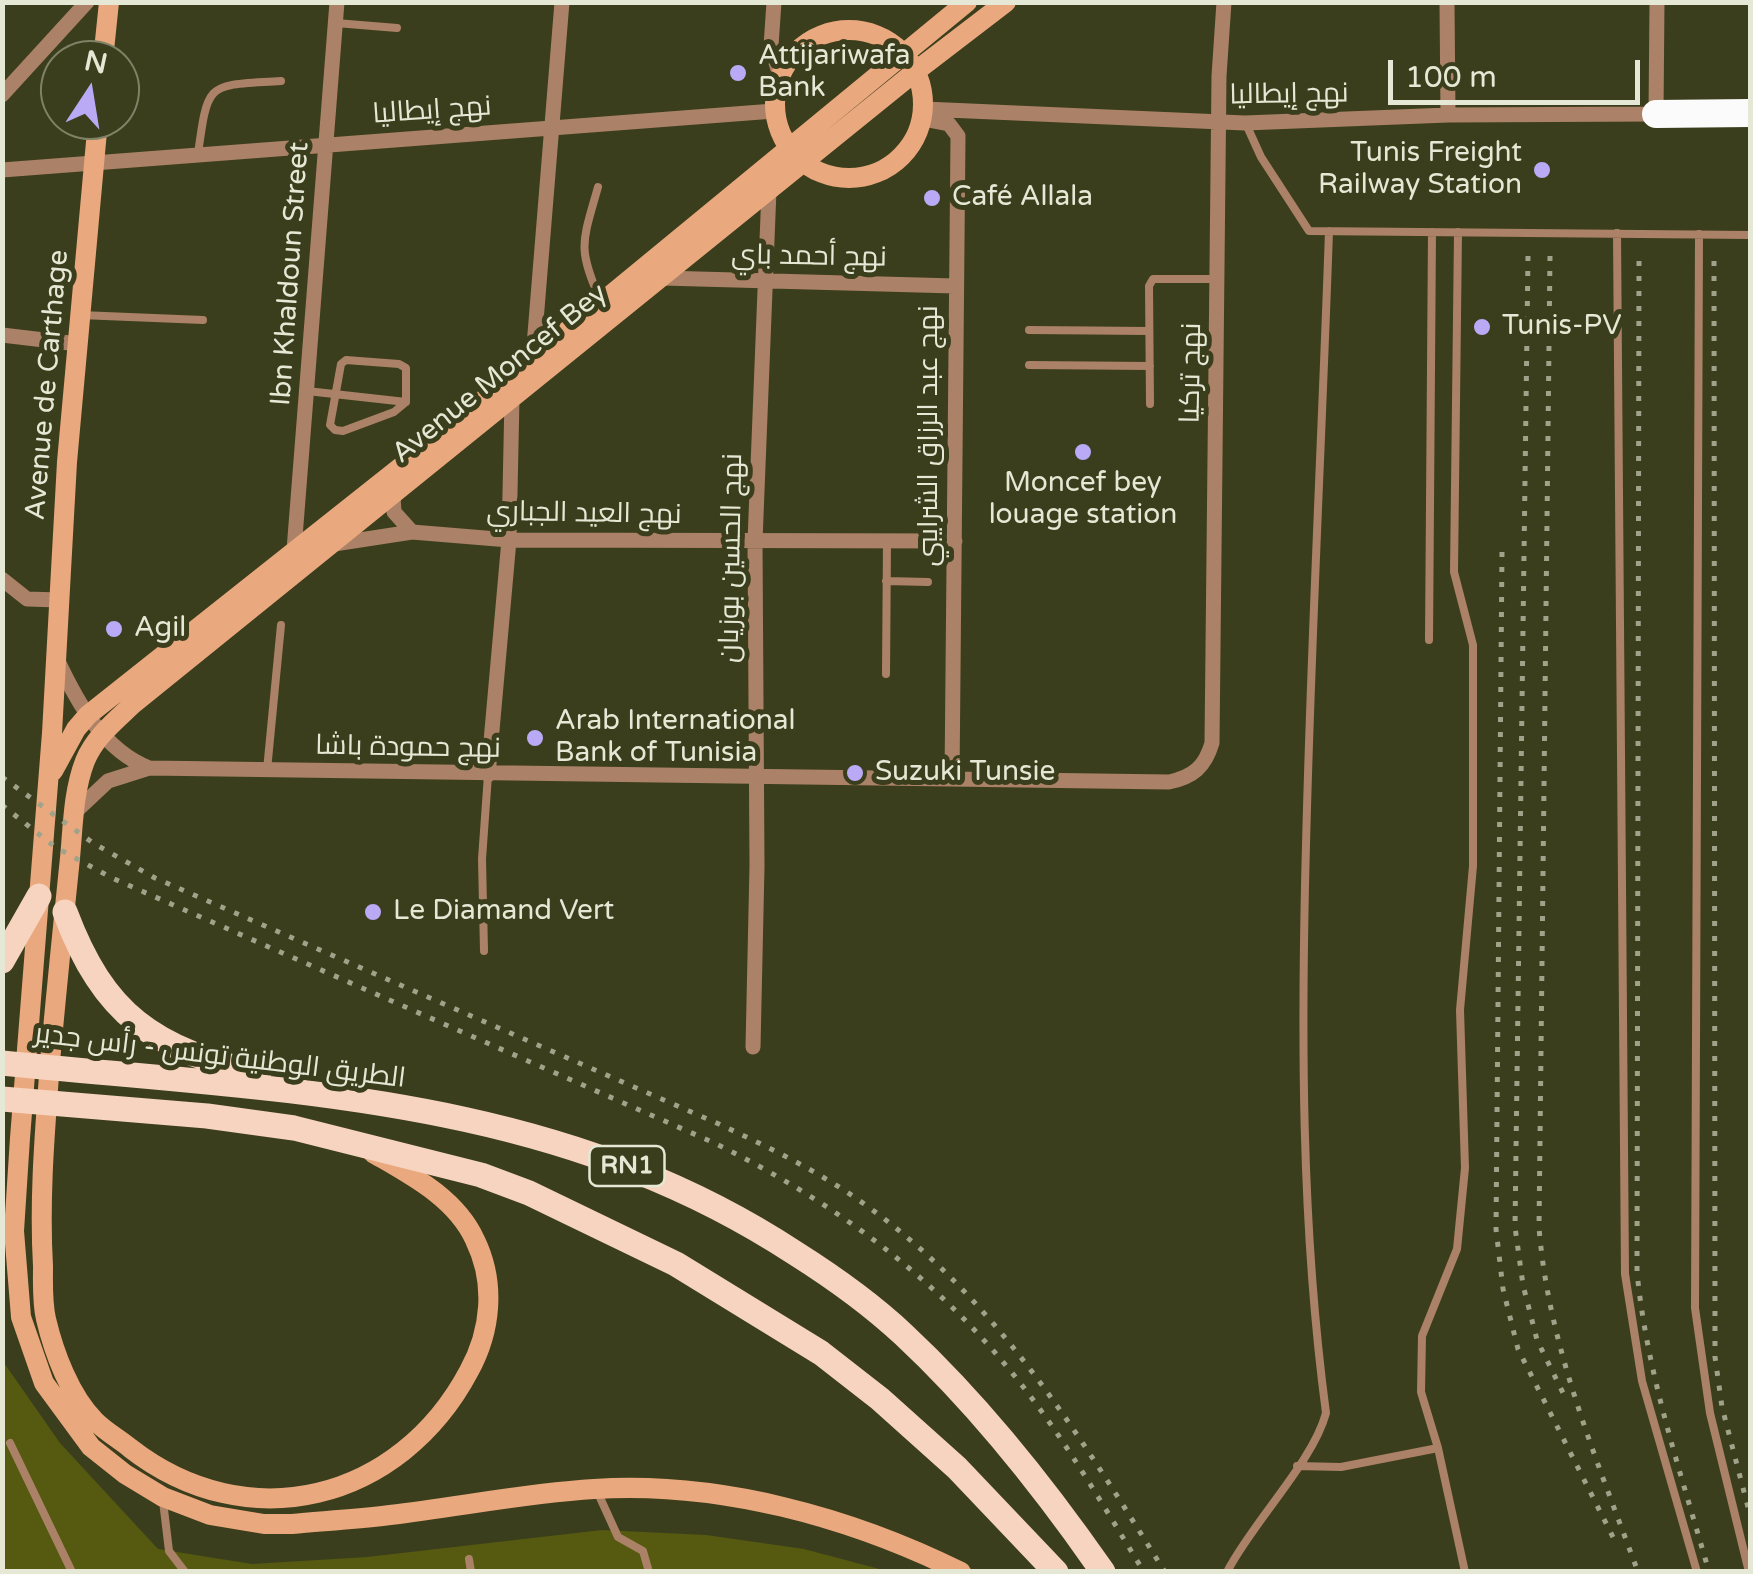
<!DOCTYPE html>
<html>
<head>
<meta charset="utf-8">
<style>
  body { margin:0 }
  #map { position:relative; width:1753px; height:1574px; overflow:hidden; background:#3b3e1c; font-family:"Varela Round",sans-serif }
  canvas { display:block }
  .frame { position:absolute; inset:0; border:5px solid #e5e8d4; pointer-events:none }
  .north { position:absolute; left:40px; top:40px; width:100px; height:100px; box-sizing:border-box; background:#3b3e1c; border:2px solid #7f8266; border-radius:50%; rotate:12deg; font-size:28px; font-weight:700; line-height:40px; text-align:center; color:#e5e8d4 }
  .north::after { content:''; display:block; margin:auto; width:35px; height:45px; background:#baaaf6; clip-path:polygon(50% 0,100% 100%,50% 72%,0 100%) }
  .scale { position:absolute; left:1388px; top:60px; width:252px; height:45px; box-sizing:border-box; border:5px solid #e5e8d4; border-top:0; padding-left:12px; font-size:30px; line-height:35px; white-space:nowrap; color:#e5e8d4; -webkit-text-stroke:8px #3b3e1c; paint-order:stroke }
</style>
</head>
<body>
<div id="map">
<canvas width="1753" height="1574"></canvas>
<div class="frame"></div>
<div class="north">N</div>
<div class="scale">100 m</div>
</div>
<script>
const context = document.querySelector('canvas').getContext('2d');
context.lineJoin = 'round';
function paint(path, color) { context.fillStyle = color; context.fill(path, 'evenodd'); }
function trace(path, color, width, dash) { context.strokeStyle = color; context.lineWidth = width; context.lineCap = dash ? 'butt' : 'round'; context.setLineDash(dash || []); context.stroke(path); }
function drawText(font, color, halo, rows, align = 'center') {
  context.font = font + ' "Varela Round",Cairo,sans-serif'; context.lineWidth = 10; context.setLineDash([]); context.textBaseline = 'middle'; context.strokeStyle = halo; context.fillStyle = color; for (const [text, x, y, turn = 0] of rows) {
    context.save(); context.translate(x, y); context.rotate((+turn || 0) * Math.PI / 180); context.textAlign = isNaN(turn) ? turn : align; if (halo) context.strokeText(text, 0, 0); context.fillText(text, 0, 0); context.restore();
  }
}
const green = new Path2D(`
  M2,1360L60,1443L158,1549L252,1564L367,1557L602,1530L706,1535L804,1549L887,1571H3Z`);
const lane = new Path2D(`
  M336,23L397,28
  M1246,124L1261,157L1309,231L1750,235
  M198,154C208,79 208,86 281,81
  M598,187C582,244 577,247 601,302
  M1458,232L1454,572L1473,645V866L1460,1010L1465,1168L1457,1249L1422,1336L1421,1392L1438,1448L1465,1572
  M1617,233L1625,1274L1642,1381L1697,1572
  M1699,234L1695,1308L1710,1413L1749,1572
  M80,315L203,320
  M1029,330L1149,331
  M346,360L399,364L406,368V402L394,412L343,431L335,430L330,425L341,364Z
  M1029,365L1150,366
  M307,391L406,402
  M1150,404L1149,286L1153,279H1218
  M886,581L928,582
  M1429,640L1432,232
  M886,674L887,541
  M267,770L281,625
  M484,951L482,859L488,775
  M10,1443L72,1572
  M1297,1466L1341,1467L1438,1448
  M597,1491L618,1537L643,1551L649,1572
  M163,1501L169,1551L185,1572
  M469,1559L471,1572
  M1227,1572C1252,1523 1313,1462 1326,1413C1301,1225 1301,1034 1306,845C1311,640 1322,436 1329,231`);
const street = new Path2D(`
  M774,2L771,46L780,76
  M1447,2L1448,115
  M2,95L87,2
  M924,109L1245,123L1448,115L1656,114L1657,2
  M923,119L949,124L958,136L952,779
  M2,170L774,111
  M662,278L955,286
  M2,335L78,344
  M533,358L562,2
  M393,496L394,512L412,532
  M334,544L412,532L509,540L955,541
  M294,550L337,2
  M2,579L27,599L59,600
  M57,659C77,702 103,750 149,768L1169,782C1193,777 1205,767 1212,743L1219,76L1224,2
  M488,775L509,540L512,398
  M75,812L108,781L149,768
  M753,1047L757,866L755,541L769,190`);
const secondary = new Path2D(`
  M775 104a74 74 0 1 1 148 0a74 74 0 1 1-148 0Z
  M103,60L109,2
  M98,120L67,462L52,733L20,1138L14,1231L21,1317L44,1383L91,1447L125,1474L163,1497L210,1515L264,1524H292C325,1521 358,1519 390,1515C458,1507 526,1493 594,1489C719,1481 850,1517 961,1572
  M53,771L76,729L88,715L426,447L967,2
  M373,1153C411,1175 456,1198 475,1240C496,1283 491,1331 469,1371C400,1501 248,1540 130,1448C119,1439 105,1431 95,1421C70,1396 54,1353 46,1319C42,1302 43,1283 43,1266C39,1198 45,1130 50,1062C56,994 63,926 70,858C73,827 73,792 85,761C95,737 114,722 133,704L916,71L1006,2`);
const primary = new Path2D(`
  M65,912C104,1016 153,1048 259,1074
  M2,961L39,896
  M2,1063C281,1091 552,1094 795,1253C833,1277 871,1304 904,1335C979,1405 1044,1487 1103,1572
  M2,1099L207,1116L294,1128L481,1175L529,1193L676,1264L821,1353L880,1399L957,1468L1056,1572`);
const highway = new Path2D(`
  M1656,114L1750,113`);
const rail = new Path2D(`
  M1528,256L1515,1227L1523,1285L1537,1340L1565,1397
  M1550,256L1539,1227C1548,1346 1597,1460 1638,1572
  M1639,261L1637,1272C1647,1375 1681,1473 1709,1572
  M1714,261L1715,1357L1722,1407L1750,1515
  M1502,552L1496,1229L1503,1289L1518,1349L1617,1545
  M2,777L93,843L155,878L719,1124C768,1147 816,1170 860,1201C996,1296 1079,1435 1165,1572
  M2,805L55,847L112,878L710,1141C830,1199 934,1275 1017,1379C1065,1439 1104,1507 1144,1572`);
const markers = [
  [738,73,10,"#baaaf6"],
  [1542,170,10,"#baaaf6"],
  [932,198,10,"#baaaf6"],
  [1482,327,10,"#baaaf6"],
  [1083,452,10,"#baaaf6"],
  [114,629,10,"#baaaf6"],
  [535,738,10,"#baaaf6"],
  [855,773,10,"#baaaf6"],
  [373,912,10,"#baaaf6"]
];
const shields = [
  [627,1166,75]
];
const shieldNames = [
  ["RN1",627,1166]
];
const poiNames = [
  ["Attijariwafa",758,57],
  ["Bank",758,89],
  ["Tunis Freight",1522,154,"right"],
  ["Railway Station",1522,186,"right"],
  ["Café Allala",952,198],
  ["Tunis-PV",1502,327],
  ["Moncef bey",1083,484,"center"],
  ["louage station",1083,516,"center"],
  ["Agil",134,629],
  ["Arab International",555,722],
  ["Bank of Tunisia",555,754],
  ["Suzuki Tunsie",875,773],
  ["Le Diamand Vert",393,912]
];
const streetNames = [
  ["نهج إيطاليا",1289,95,-1],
  ["نهج إيطاليا",432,111,-4],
  ["نهج أحمد باي",809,257,1],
  ["Ibn Khaldoun Street",291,274,-86],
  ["نهج تركيا",1192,373,-89],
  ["Avenue Moncef Bey",500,374,-39],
  ["Avenue de Carthage",48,385,-85],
  ["نهج عبد الرزاق الشرايبي",930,436,-90],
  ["نهج العيد الجباري",584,514,1],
  ["نهج الحسين بوزيان",732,558,-89],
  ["نهج حمودة باشا",408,748,1],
  ["الطريق الوطنية تونس - رأس جدير",220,1057,7]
];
paint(green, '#555a10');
trace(lane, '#ab8267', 8);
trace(street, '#ab8267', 15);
trace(secondary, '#eaa87e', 20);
trace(primary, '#f7d4bf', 25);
trace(highway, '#fbfbfb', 28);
trace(rail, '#a0a389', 5, [5, 10]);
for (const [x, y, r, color] of markers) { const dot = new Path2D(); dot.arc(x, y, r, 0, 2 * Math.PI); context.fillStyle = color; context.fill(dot); trace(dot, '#3b3e1c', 4); }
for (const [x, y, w] of shields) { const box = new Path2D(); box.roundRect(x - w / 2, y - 20, w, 40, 8); context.fillStyle = '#3b3e1c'; context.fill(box); trace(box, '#e5e8d4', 2.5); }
drawText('bold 25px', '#e5e8d4', null, shieldNames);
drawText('28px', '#e5e8d4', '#3b3e1c', poiNames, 'left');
drawText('28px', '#e5e8d4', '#3b3e1c', streetNames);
</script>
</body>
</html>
